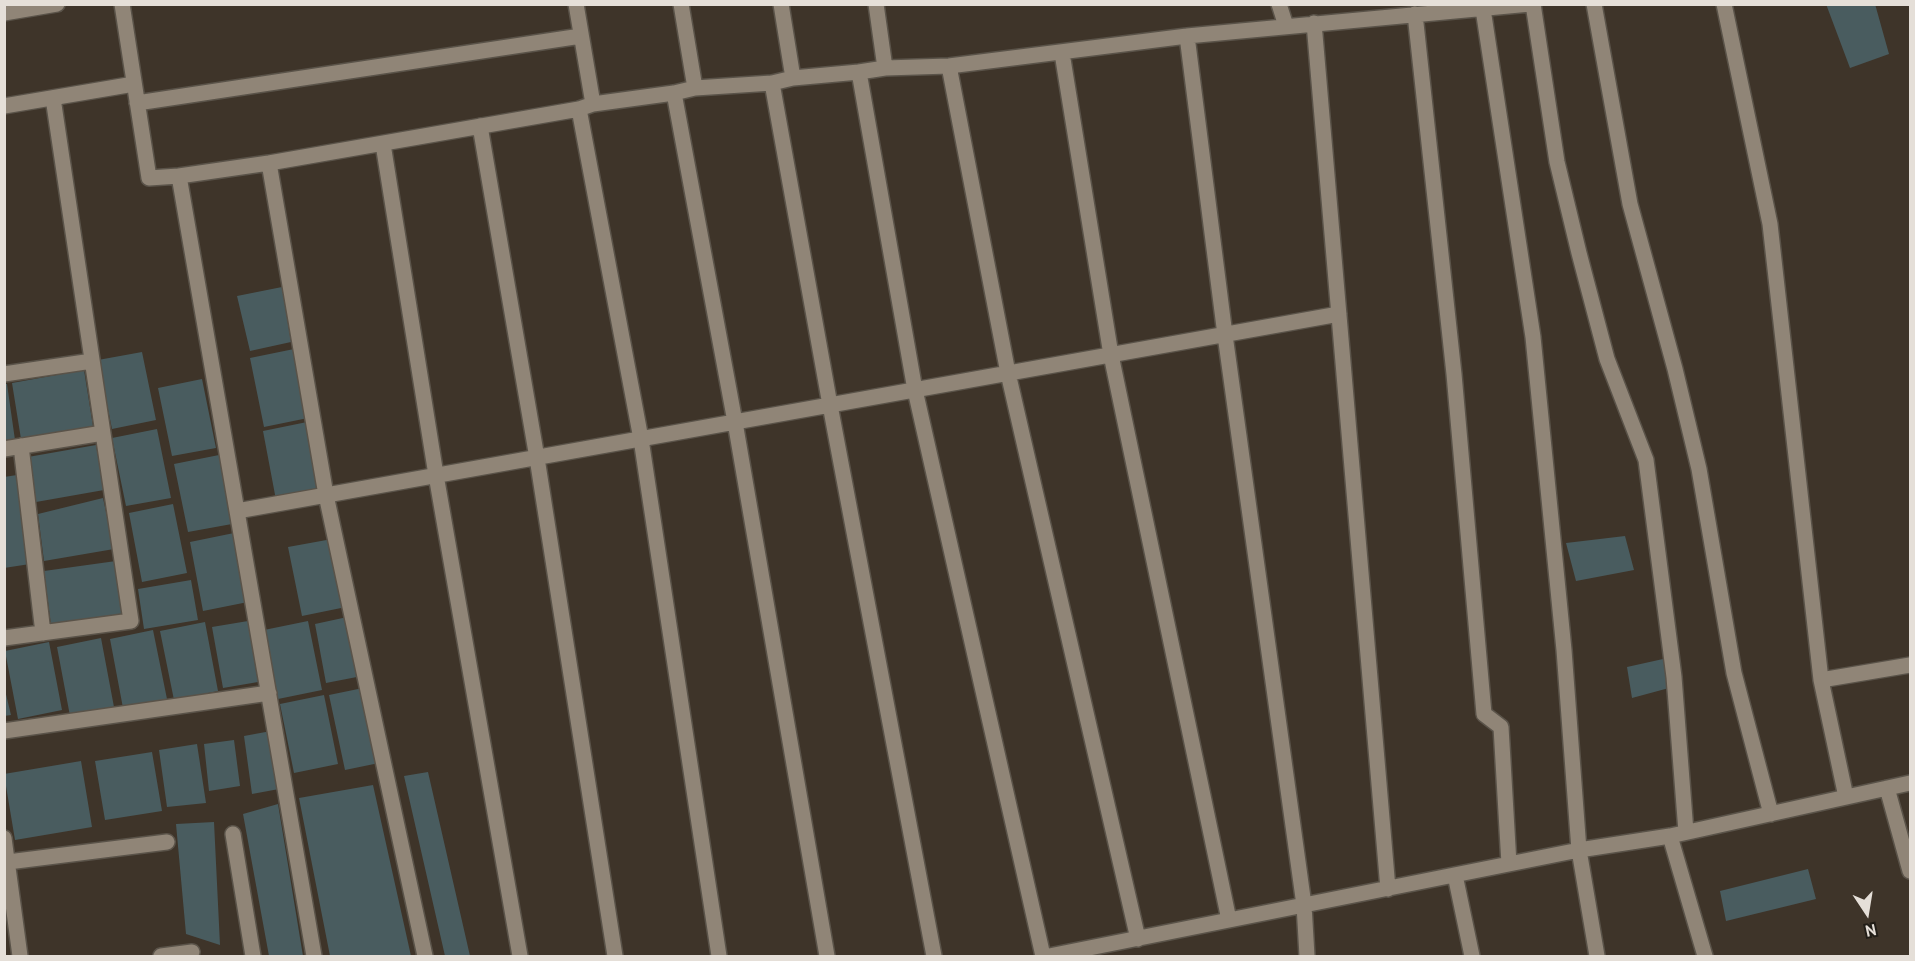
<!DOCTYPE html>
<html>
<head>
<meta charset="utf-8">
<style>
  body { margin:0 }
  #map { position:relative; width:1915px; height:961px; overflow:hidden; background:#3e3429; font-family:"PT Sans",sans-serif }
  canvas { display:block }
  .frame { position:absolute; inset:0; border:6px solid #e5dfd8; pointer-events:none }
  .north { position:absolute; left:1837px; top:883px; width:60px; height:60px; -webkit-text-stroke:4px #211d17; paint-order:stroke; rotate:168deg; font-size:16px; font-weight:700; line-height:24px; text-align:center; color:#e5dfd8 }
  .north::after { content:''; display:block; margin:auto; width:21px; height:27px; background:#e5dfd8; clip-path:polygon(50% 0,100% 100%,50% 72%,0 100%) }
</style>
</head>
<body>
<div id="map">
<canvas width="1915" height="961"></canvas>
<div class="frame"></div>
<div class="north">N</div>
</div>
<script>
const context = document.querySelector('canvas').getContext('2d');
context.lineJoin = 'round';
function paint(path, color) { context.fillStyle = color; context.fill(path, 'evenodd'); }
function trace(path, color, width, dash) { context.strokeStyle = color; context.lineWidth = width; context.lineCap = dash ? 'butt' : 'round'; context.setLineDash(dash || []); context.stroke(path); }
const building = new Path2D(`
  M1826,4H1875L1889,54L1850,68Z
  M282,287L291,342L250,351L237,296Z
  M294,349L308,418L264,427L250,358Z
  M142,352L156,420L112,429L98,360Z
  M84,370L93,426L21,439L12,383Z
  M202,379L216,448L172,456L158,388Z
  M4,384H7L15,440L4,442Z
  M307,422L321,491L276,500L263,431Z
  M157,429L171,498L126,506L112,438Z
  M96,445L104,490L36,502L28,457Z
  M219,455L232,524L188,532L174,464Z
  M17,475L30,564L4,568V477Z
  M103,498L114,549L44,561L38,514Z
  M173,504L187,573L142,582L129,513Z
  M234,533L248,602L203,611L190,542Z
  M1625,536L1634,570L1576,581L1566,543Z
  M332,539L346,607L302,616L288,547Z
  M116,561L125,615L51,625L44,571Z
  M191,580L198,620L144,629L138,589Z
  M352,616L362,676L326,683L315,624Z
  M248,621L258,682L223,688L212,627Z
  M308,621L322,690L278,699L264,630Z
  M205,622L218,691L174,700L160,631Z
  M153,630L167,699L123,708L110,639Z
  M101,638L114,707L70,716L57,647Z
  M49,642L62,710L18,719L5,651Z
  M1663,659L1669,688L1632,698L1627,667Z
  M4,686L11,715L4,716Z
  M363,688L379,763L345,770L329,695Z
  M324,695L338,764L294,773L280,704Z
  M271,731L279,789L252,794L244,736Z
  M234,740L240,786L209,791L204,744Z
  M197,744L206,803L167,807L159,750Z
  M152,752L162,811L105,820L95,761Z
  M81,761L92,827L15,840L4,774Z
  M428,772L470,956H445L404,776Z
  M373,785L411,956H330L299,798Z
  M278,804L303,956H269L243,814Z
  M214,822L220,945L186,934L176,824Z
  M1808,869L1816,899L1726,921L1720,891Z`);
const minor = new Path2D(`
  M122,4L149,178L179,176L269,163L579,109L593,104L674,93L695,88L772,83L793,78L859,72L885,68L949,66L1187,36L1530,4
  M576,4L593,104
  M681,4L695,88
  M781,4L793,78
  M876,4L885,68
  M1279,4L1286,26
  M1533,4L1557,162L1579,253L1607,359L1646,460L1674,677L1686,832
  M1594,4L1630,204L1675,369L1699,469L1734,673L1771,814
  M1724,4L1770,224L1821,680L1846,797
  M1483,9L1533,337L1564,650L1579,850L1597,956
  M4,13L57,4
  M1415,14L1454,374L1484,714L1501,727L1509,864
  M1314,23L1388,889
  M1187,36L1225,335L1304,905L1307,956
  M1062,53L1111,355L1229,920
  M949,66L1008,373L1138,939
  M859,72L915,390L1043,956
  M772,83L830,405L934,956
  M674,93L735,422L827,956
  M137,103L581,36
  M4,106L134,84
  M579,109L641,439L719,956
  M480,126L537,458L615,956
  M383,144L436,475L520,956
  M269,163L326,495L425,956
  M179,176L314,956
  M4,374L92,361
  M21,446L43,633
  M4,449L103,433
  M237,511L1339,314
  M4,638L131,621L53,98
  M1821,680L1910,665
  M4,731L269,693
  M1887,788L1910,871
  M233,834L253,956
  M1670,836L1705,956
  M4,838L20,956
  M8,862L167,842
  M1455,875L1472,956
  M161,956L192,952
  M1049,956L1579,850L1670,836L1910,783`);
paint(building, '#495c5f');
trace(minor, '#5a5349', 18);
trace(minor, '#908577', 15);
</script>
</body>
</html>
